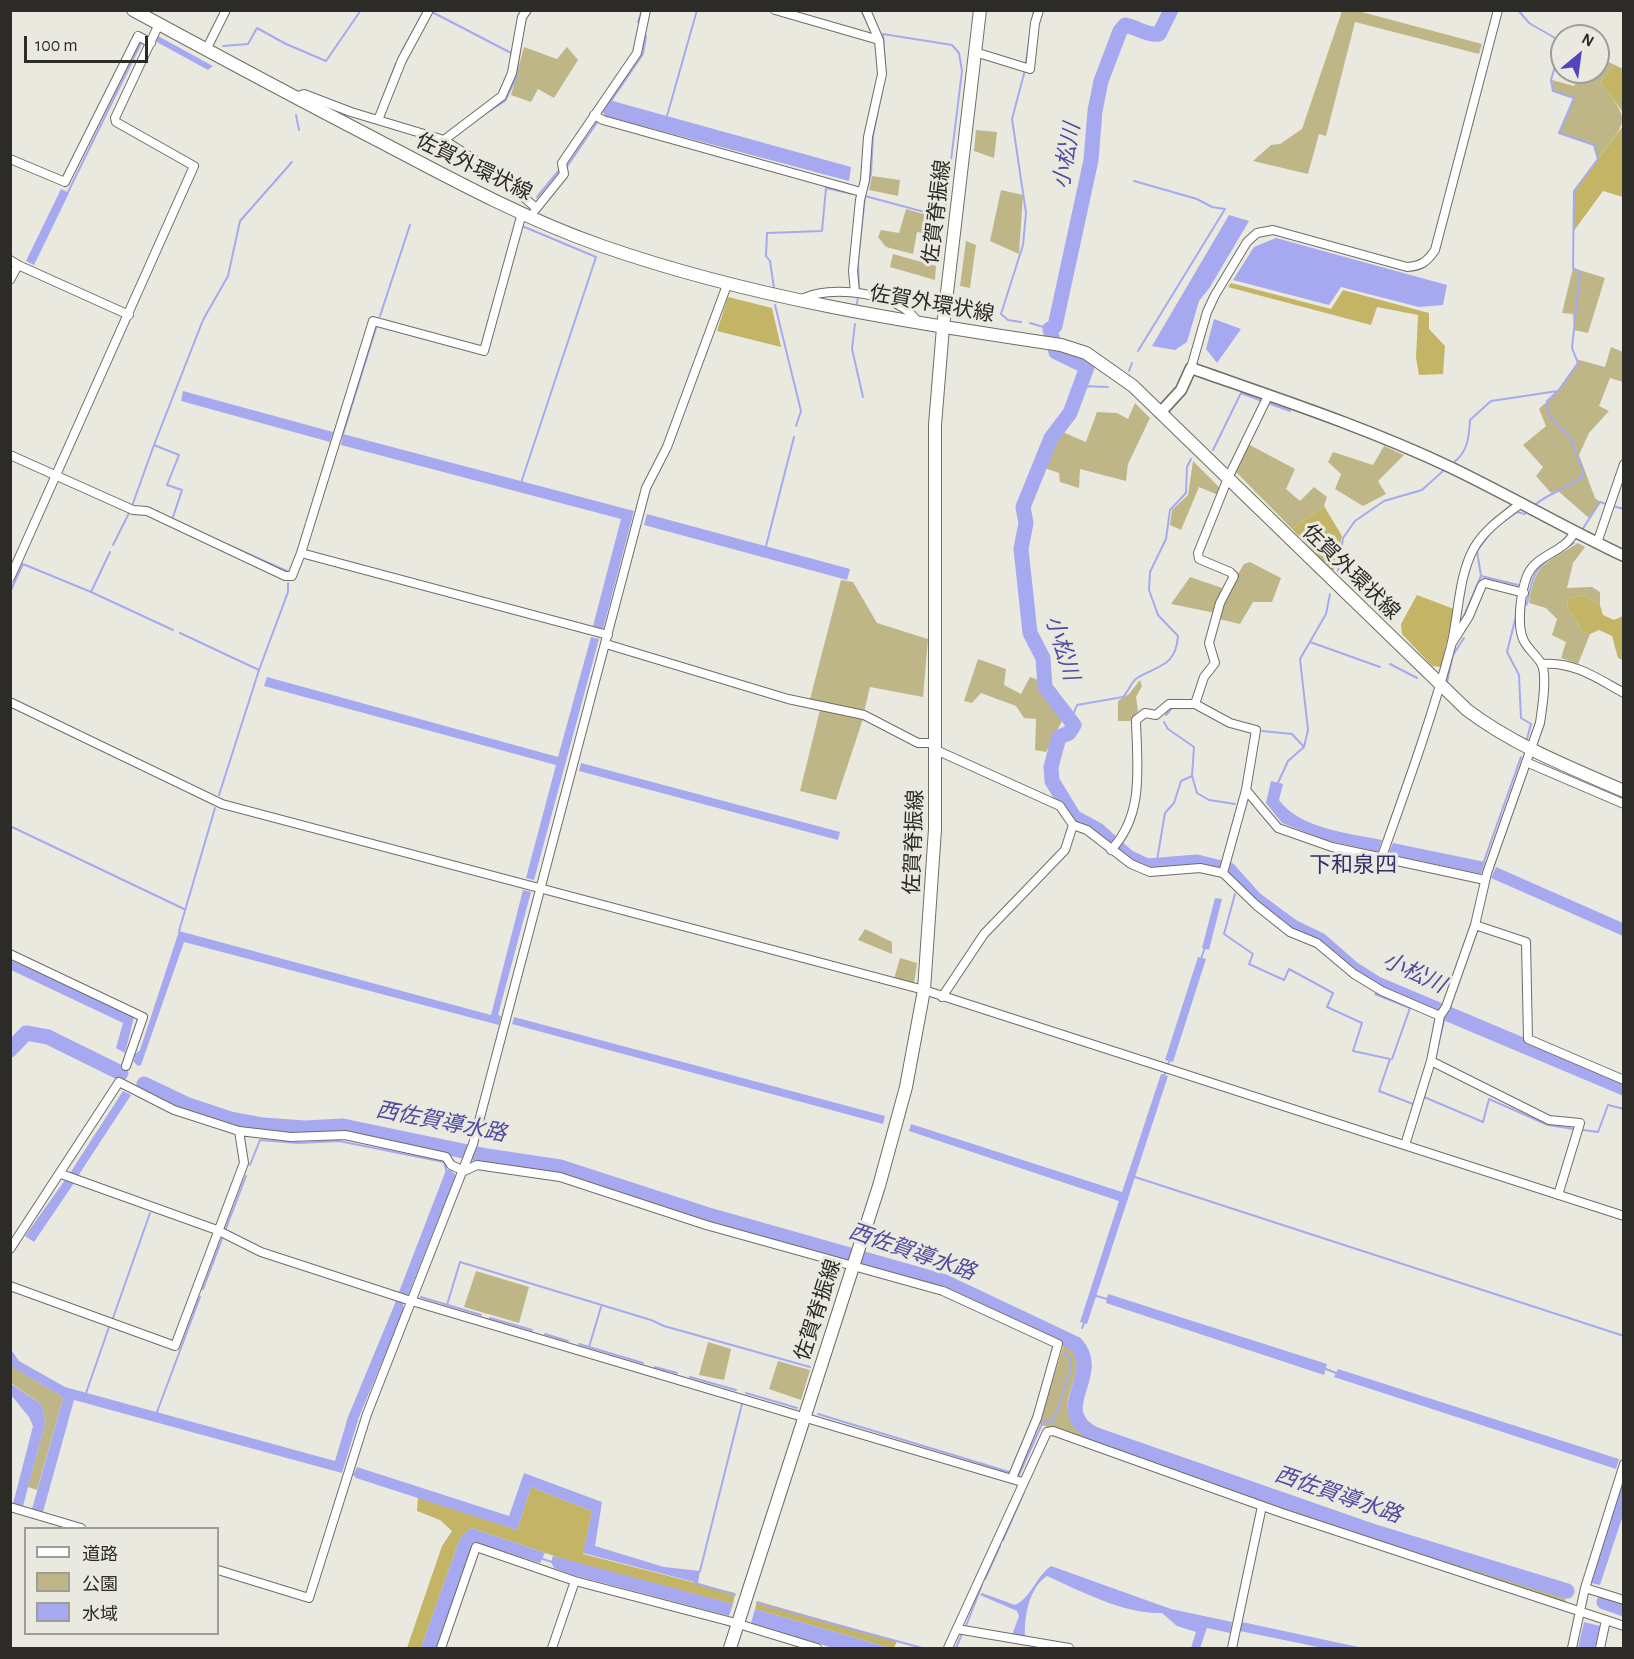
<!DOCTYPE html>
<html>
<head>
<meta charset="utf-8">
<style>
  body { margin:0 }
  #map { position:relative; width:1634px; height:1659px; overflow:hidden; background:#eae9e0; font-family:"Alegreya Sans","Noto Sans JP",sans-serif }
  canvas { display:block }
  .frame { position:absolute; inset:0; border:12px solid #2c2b28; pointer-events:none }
  .legend { position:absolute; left:24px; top:1527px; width:195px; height:108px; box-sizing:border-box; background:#eae9e0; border:2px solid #9e9d96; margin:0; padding:8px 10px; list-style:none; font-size:18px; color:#2c2b28 }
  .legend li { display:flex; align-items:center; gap:12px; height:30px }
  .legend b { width:30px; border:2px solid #9e9d96 }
  .north { position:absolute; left:1550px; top:24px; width:60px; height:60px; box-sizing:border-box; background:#eae9e0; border:2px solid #9e9d96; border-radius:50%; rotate:29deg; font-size:16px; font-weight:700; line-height:24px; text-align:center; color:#2c2b28 }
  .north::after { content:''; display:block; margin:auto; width:21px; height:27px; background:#5144bc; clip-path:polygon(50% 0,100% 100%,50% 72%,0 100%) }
  .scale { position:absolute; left:24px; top:36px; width:124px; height:27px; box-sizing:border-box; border:3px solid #2c2b28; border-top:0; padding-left:8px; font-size:18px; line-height:21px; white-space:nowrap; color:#2c2b28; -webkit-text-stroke:4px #eae9e0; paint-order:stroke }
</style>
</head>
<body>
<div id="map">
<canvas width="1634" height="1659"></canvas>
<div class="frame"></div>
<ul class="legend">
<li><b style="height:8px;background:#fff"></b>道路</li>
<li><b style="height:16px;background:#bfb688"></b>公園</li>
<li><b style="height:16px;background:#a6a9ef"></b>水域</li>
</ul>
<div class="north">N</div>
<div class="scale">100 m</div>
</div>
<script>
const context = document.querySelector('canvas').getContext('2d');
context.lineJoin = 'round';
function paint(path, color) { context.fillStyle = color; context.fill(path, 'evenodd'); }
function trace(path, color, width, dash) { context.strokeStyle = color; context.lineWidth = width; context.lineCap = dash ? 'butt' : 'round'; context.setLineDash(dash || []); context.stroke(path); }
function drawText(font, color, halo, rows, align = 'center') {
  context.font = font + ' "Alegreya Sans","Noto Sans JP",sans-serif'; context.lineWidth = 6; context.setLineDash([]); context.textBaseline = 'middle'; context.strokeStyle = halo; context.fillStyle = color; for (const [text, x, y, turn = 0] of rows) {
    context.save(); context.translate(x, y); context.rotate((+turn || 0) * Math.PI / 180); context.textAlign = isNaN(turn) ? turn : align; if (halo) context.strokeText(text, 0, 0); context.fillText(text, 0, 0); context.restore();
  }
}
const green = new Path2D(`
  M1342,11H1358L1482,44L1479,54L1355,22L1326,136L1319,134L1308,174L1253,161L1271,145L1280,144L1302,129Z
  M524,47L557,59L567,47L578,60L554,98L538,89L531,102L511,95Z
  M1598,57L1615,65L1600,82C1632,123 1628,119 1598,159L1593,145L1559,133L1574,98L1553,91L1552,80L1574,86L1581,72H1598Z
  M976,130L997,132L994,158L974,151Z
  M872,176L900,180L898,196L869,190Z
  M1001,190L1023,195L1019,254L990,241Z
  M906,209L934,217L928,234L917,232L913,254L886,247L878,237L881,230L899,233Z
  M966,241L976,245L970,288L960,286Z
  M893,254L936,266L935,280L890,267Z
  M1573,268L1605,278L1588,333L1574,330L1573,314L1562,313Z
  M1611,347L1623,352V382L1610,378L1599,406L1609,411L1589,433L1579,455L1595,498L1600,502L1589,518L1557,490L1551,493L1536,476L1543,467L1523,445L1546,426L1539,409L1558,391L1577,363L1576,359L1605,367Z
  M1135,403L1150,418L1128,464L1126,481L1080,469L1079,488L1060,482L1059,473L1042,467L1060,431L1086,442L1097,412L1117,413L1128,419Z
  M1248,444L1295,469L1286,489L1300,501L1314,487L1327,497L1324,506L1292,529L1235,471Z
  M1384,446L1404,455L1378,481L1386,494L1363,506L1335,489L1341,474L1328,462L1333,452L1373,465Z
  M1193,461L1221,489L1218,495L1199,487L1181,530L1170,525L1172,510L1188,495Z
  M1578,543L1585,547L1573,563L1567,588L1592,587L1600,592V605L1583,595L1568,599L1567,607L1583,632L1590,634L1578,664L1561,658L1566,642L1552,635L1557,619L1546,608L1529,603C1535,562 1545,564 1578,543Z
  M1250,562L1281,578L1272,602H1253L1240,624L1219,619L1215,613L1171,604L1190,577L1228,590L1244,564Z
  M841,580L853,582L877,623L928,639L923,697L870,687L864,712L810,699Z
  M978,659L1006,669L1004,685L1021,694L1030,677L1036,679L1048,701L1063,719L1046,752L1035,750L1036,719L1024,718L1016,706L981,693L972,703L964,701Z
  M1140,680L1142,686L1136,697L1138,711L1130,721H1118V701L1129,694Z
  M820,710L863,719L836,800L800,791Z
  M865,929L892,942V954L858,940Z
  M900,958L917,963L914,984L894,979Z
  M476,1271L529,1287L519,1323L464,1307Z
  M708,1342L731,1349L724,1380L699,1375Z
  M1064,1344L1076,1350C1083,1388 1052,1397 1079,1433L1412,1550L1565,1597L1566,1603L1439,1564L1039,1424Z
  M778,1361L810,1370L801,1400L769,1389Z
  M10,1365L60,1395L63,1399L37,1490L28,1487L45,1423L42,1405L11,1383Z`);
const forest = new Path2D(`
  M1615,65L1623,69V112L1600,82Z
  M1623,126V197L1603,191L1573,232L1574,191Z
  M1231,283L1331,309L1343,290L1429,313V329L1445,346L1443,374L1419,375L1416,358L1418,315L1377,307L1371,325L1228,287Z
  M728,297L772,308L781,347L717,331Z
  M1324,506L1342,536L1333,572L1292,529Z
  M1417,595L1454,609L1441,667L1432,666L1402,634L1401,624Z
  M1583,595L1600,605L1603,615L1614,620L1623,616V660L1618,658L1612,636L1599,630L1590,634L1583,632L1567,607L1568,599Z
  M531,1487L592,1511L583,1554L735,1593L733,1604L569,1561L471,1528L460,1538L421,1648H407L442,1546L452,1531L440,1520L417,1511L418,1497L517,1530Z
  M757,1601L897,1641L894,1648H891L755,1609Z`);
const water = new Path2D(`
  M158,36L211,65L213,66L208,70L155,41Z
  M609,100L851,167L849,181L605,116L602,110Z
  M61,189L69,193L34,265L26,261Z
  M1229,215L1249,221L1210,287L1199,301L1187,342L1175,350L1152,346Z
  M1276,238L1447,285L1443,305L1419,307L1341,287L1329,305L1233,280L1254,247Z
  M1214,319L1241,329L1217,363L1206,349Z
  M183,391L333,432L330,442L181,401Z
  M343,434L634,511L603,629L593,626L621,519L341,445Z
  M647,514L850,569L847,580L644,525Z
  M591,637L599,639L534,880L526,878L556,765L264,686L267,677L558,757Z
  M581,763L840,832L838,840L579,771Z
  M1271,781L1283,784L1279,800C1300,829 1349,833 1382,840L1378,852L1325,840L1282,823L1266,803Z
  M1393,843L1485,862L1481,874L1388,854Z
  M1496,867L1623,923V936L1491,878Z
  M523,890L531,892L498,1015L501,1016L499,1025L184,942L141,1065L138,1066L133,1061L135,1058L132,1057L140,1050L179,931L491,1015Z
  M1215,898L1222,899L1209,950L1202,948Z
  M1198,957L1206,959L1173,1062L1165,1060Z
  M11,960L134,1017L125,1053L116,1048L123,1023L11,970Z
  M514,1017L885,1116L883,1124L512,1024Z
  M1161,1074L1168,1076L1087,1324L1080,1322L1119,1201L909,1131L911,1124L1122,1192Z
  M123,1091L131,1095L78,1176L70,1173Z
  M446,1170H450L456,1175L408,1295L399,1292Z
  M65,1180L74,1183L34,1242L25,1236Z
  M1108,1294L1327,1364L1324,1375L1106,1303Z
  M396,1301L403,1303V1312L359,1417L342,1473L74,1400L43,1512L32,1509L63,1399L60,1395L11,1366L10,1348L19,1361L65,1387L335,1461L348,1417Z
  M1338,1369L1619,1459L1616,1469L1334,1377Z
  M10,1383L42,1405L45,1423L23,1506L13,1504L33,1426L29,1417L11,1395Z
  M357,1467L509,1516L524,1473L602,1502L595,1546L664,1567L700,1571L698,1583L583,1553L592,1511L531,1487L517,1530L356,1478L353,1475Z
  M1623,1480V1515L1600,1585L1591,1583Z
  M471,1528L545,1553L540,1563L476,1543L473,1545L437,1648H421L460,1538Z
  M553,1556L733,1604L729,1616L573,1575L554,1568L551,1562Z
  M1051,1566L1171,1609L1232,1622L1230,1633L1207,1628L1200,1648H1191L1196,1632L1177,1626L1162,1613C1127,1615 1080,1591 1047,1576C1029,1588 1024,1617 1025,1637L1012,1635L1019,1616L1017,1611L980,1595L982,1593L1015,1605C1031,1598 1036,1576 1051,1566Z
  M755,1609L891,1648H833L751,1623Z
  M1242,1622L1363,1648H1323L1240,1631Z
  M1584,1622L1600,1626L1595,1648H1578Z`);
const stream = new Path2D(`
  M435,10L434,13L511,53
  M861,10L871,31
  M10,13L12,10
  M638,22L642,10
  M223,46L248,44L257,28L286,44L326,61L361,10
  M401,53L424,11
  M1026,62L1034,10
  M885,64L883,34L952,45L959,53L962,71L945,209
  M611,101L643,54L646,36
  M381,102L396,63
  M296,115L299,130
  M667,116L697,10
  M480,117L505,101L516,78L521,43
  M566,168L598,121
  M1134,181L1197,199L1212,207L1225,209L1138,351
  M867,188L871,174L873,136L885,73
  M68,192L142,41
  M537,197L560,169
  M774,288L770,261L766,256L767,233L822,231L826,188L853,194
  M859,288L858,262L865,196L943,217
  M857,304L858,296
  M775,305L801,411L796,426
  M380,316L410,225
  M1021,322L1008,320L1001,314L1023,245L1026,213L1012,119L1025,70
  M1030,323L1050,329
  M855,324L852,349L863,397
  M1129,371L1132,363
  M1081,386L1108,387
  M1268,403L1290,411
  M343,434L376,328
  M1213,450L1241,393L1262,401
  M1453,463C1468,452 1469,437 1470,420L1491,401L1558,391L1578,363L1572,348L1580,272L1573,268L1574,191L1598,159L1594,145L1559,133L1574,98L1553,91L1551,80L1562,42L1529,23L1518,10
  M521,483L596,257L522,226
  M1535,505C1549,492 1572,488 1584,474L1570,437L1548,414L1547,401L1558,391
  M132,506L154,445
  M1613,506L1624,509
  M172,520L182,490L167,485L179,455L154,445L203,320L228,276L240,221L292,162
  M1497,526L1517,512L1525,514
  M1582,530L1600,502L1606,504
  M226,544L289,572
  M113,545L129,513
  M766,546L794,437
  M1561,551L1574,543
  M1338,571L1343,538L1355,521L1384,501L1422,490L1443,471
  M1481,576L1477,551L1491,532
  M10,592L23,564L91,592L110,552
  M91,592L173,630
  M1523,607L1527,604C1532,578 1533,569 1556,554
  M1517,612L1507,652L1519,675L1521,718L1531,724L1527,739
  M1461,623L1481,576L1518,585
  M180,633L259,670
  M1310,642L1380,667
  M1390,664L1417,678
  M1447,682L1453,655L1464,638
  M1166,715L1172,708
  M1071,720L1077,705L1123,697C1128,692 1131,682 1137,678C1159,665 1176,666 1178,636L1158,615L1149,590L1150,572L1166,539L1170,510L1186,493L1187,467L1191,459
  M1262,731L1292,734L1304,747
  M1192,776L1197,793L1209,800L1235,804
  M1277,785L1288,761L1304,747L1308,730L1300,659L1326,614L1330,594
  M219,795L259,670L288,592V583
  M10,826L184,909
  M1483,864L1521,757
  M1156,866L1165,813L1174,803L1181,781L1192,776L1194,747L1168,729L1164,722
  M1235,894L1224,934L1253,954L1249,964L1284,980L1289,969L1333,993L1327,1007L1362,1023L1353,1051L1390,1059L1379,1091L1413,1104
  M179,931L215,808
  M1201,959L1205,947
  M1375,994L1410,1008L1392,1059
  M1438,1045L1444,1021
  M1164,1076L1170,1059
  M1427,1086L1424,1097L1483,1122L1489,1099L1548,1125L1574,1129
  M1583,1130L1598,1132L1608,1105L1624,1109
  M250,1165L260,1140L298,1143L339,1141L444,1162L446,1170
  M1135,1177L1624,1336
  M225,1231L246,1176
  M203,1289L222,1239
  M1093,1295L1107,1299
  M421,1297L481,1315
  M400,1302L403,1293
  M447,1305L460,1262L651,1320L664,1326L810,1367
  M113,1318L150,1213
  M490,1318L532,1330
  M1082,1328L1085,1321
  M545,1334L568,1341
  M579,1344L643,1363
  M1076,1344L1079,1338
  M589,1347L601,1307
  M655,1367L677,1373
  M1326,1369L1336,1373
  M690,1377L736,1390
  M86,1393L109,1327
  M746,1393L797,1408
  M157,1412L200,1297
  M818,1414L1019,1475L1041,1426L1045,1421L1053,1422L1071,1368V1359L1064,1353
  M1003,1540L1024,1492
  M540,1558L552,1562
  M700,1571L742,1404
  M985,1579L1000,1546
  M695,1583L735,1595
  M757,1603L922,1648
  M966,1626L982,1585
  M956,1648L962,1634`);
const river = new Path2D(`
  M1171,10L1159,34C1148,36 1136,27 1125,25L1120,31L1101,81L1095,111L1091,160L1055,326L1050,329L1056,352L1087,367L1070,413L1051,438L1023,507L1026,523L1021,549L1030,633L1043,658L1045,687L1074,725L1069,733L1059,737L1051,767L1052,781L1074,817L1098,830L1128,857L1147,866L1197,862L1229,870L1255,899L1293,927L1320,940L1352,968L1377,984L1624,1088
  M10,1050L26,1033L48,1037L121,1073
  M144,1084L186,1104L231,1119L263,1125L305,1128L343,1126L487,1156L560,1167L705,1214L945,1282L1076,1344C1104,1376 1048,1409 1094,1434L1375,1532L1567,1591
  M1604,1602L1624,1609`);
const minor = new Path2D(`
  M775,10L879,40L882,74L868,137L865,180L860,200L853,271L855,292
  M866,10L879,40
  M206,50L226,10
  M975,52L1030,69L1035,23L1039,10
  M295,97L304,94L351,112L444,140L494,172L535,207
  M594,115L603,120L861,192
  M378,120L402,60L429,10
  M444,140L502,96L512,73L522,17L527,10
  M10,159L65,182L138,36L151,43
  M535,210L564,174L562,163L637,53L646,10
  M522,213L484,351L373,321L301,553L608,635
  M10,260L18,265L10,280
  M18,265L129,315
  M801,300C826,283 903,293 917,322
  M1191,368L1207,312L1215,295L1247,242L1257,233L1273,230L1407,267C1421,266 1427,262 1435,250L1498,10
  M10,455L133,510L147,511L285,576H292L301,553
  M1597,543L1624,464
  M10,578L194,166L116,122L115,118L159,24
  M1452,643L1469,616L1482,585L1485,583L1524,593
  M606,644L788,699L864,715L918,743H936
  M1542,664C1573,661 1597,678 1624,693
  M10,702L222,804L924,990L1624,1216
  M1195,704L1204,677L1215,663L1209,643L1220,603L1234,576L1230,572L1199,559L1198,553L1228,478L1268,396
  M936,750L1060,806L1073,825L1087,830L1131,864L1150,872L1200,868L1223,873L1256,905L1290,932L1317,943L1354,974L1382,991L1440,1016
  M1526,762L1624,804
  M1246,790L1278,828L1332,847L1485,880
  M1111,850C1145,814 1137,766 1136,720L1145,713L1156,715L1169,704H1195L1230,723L1256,730L1246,790L1223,873
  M1381,859C1406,789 1432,718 1451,646C1459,614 1458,577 1474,548C1485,529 1503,517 1520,504
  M1475,925L1526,942L1528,1039L1624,1080
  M10,954L143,1017L126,1066
  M942,997L984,934L1065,850L1073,825
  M1431,1061L1549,1120L1580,1123L1558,1195
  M1405,1145L1431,1061L1440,1016L1446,1007L1475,925L1487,873L1540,723C1542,709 1548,674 1541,663C1536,655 1528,649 1524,641C1516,626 1521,591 1527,576C1536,554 1564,553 1574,533
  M61,1174L217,1230L261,1252L405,1299L1022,1482
  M10,1249L119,1082L174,1110L239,1131L291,1137L345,1135L446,1157L451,1165L464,1171L477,1165L560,1177L706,1225L943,1291L1058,1344L1037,1418L1012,1478
  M10,1286L175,1346L244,1163L239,1131
  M10,1507L81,1528
  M218,1570L309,1598L367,1414L473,1144L646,488L667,447L727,285
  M1585,1588L1624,1600
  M957,1629L1069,1648
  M441,1648L476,1547L575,1581L732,1622L817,1648
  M552,1648L575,1581
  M948,1648L1047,1432L1053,1431L1282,1513L1624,1626
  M1232,1648L1262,1506
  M1572,1648L1585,1588L1624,1464
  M1600,1648L1606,1620`);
const tertiary = new Path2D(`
  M1160,413L1181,390L1191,368C1279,399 1368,428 1452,468C1510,496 1565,528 1624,556`);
const primary = new Path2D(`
  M133,10C216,55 298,99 381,142C453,180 525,219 602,246C751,298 906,322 1061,345L1086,353L1133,386L1467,710C1515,746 1569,767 1624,791
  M730,1648L879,1186L906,1087L924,990L935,829V425L943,327L980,10`);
const streetNames = [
  ["佐賀外環状線",474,167,26],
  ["佐賀脊振線",937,212,-83],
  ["佐賀外環状線",932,304,10],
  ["佐賀外環状線",1351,572,44],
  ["佐賀脊振線",914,842,-88],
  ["佐賀脊振線",818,1310,-72]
];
const waterNames = [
  ["小松川",1067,156,-80],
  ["小松川",1062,648,73],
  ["小松川",1414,973,25],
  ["西佐賀導水路",441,1122,11],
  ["西佐賀導水路",912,1252,19],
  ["西佐賀導水路",1338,1495,19]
];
const neighbourhoodNames = [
  ["下和泉四",1353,865]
];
paint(green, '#bfb688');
paint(forest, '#c3b466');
paint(water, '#a6a9ef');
trace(stream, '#a6a9ef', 2);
trace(river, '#a6a9ef', 15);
trace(minor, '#6f6d66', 10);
trace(tertiary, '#6f6d66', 13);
trace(primary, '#6f6d66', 14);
trace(minor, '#fff', 8);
trace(tertiary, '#fff', 10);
trace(primary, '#fff', 12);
drawText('21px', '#2c2b28', '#eae9e0', streetNames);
drawText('italic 22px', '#4f4b9e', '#eae9e0', waterNames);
drawText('22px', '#312e69', '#eae9e0', neighbourhoodNames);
</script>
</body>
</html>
